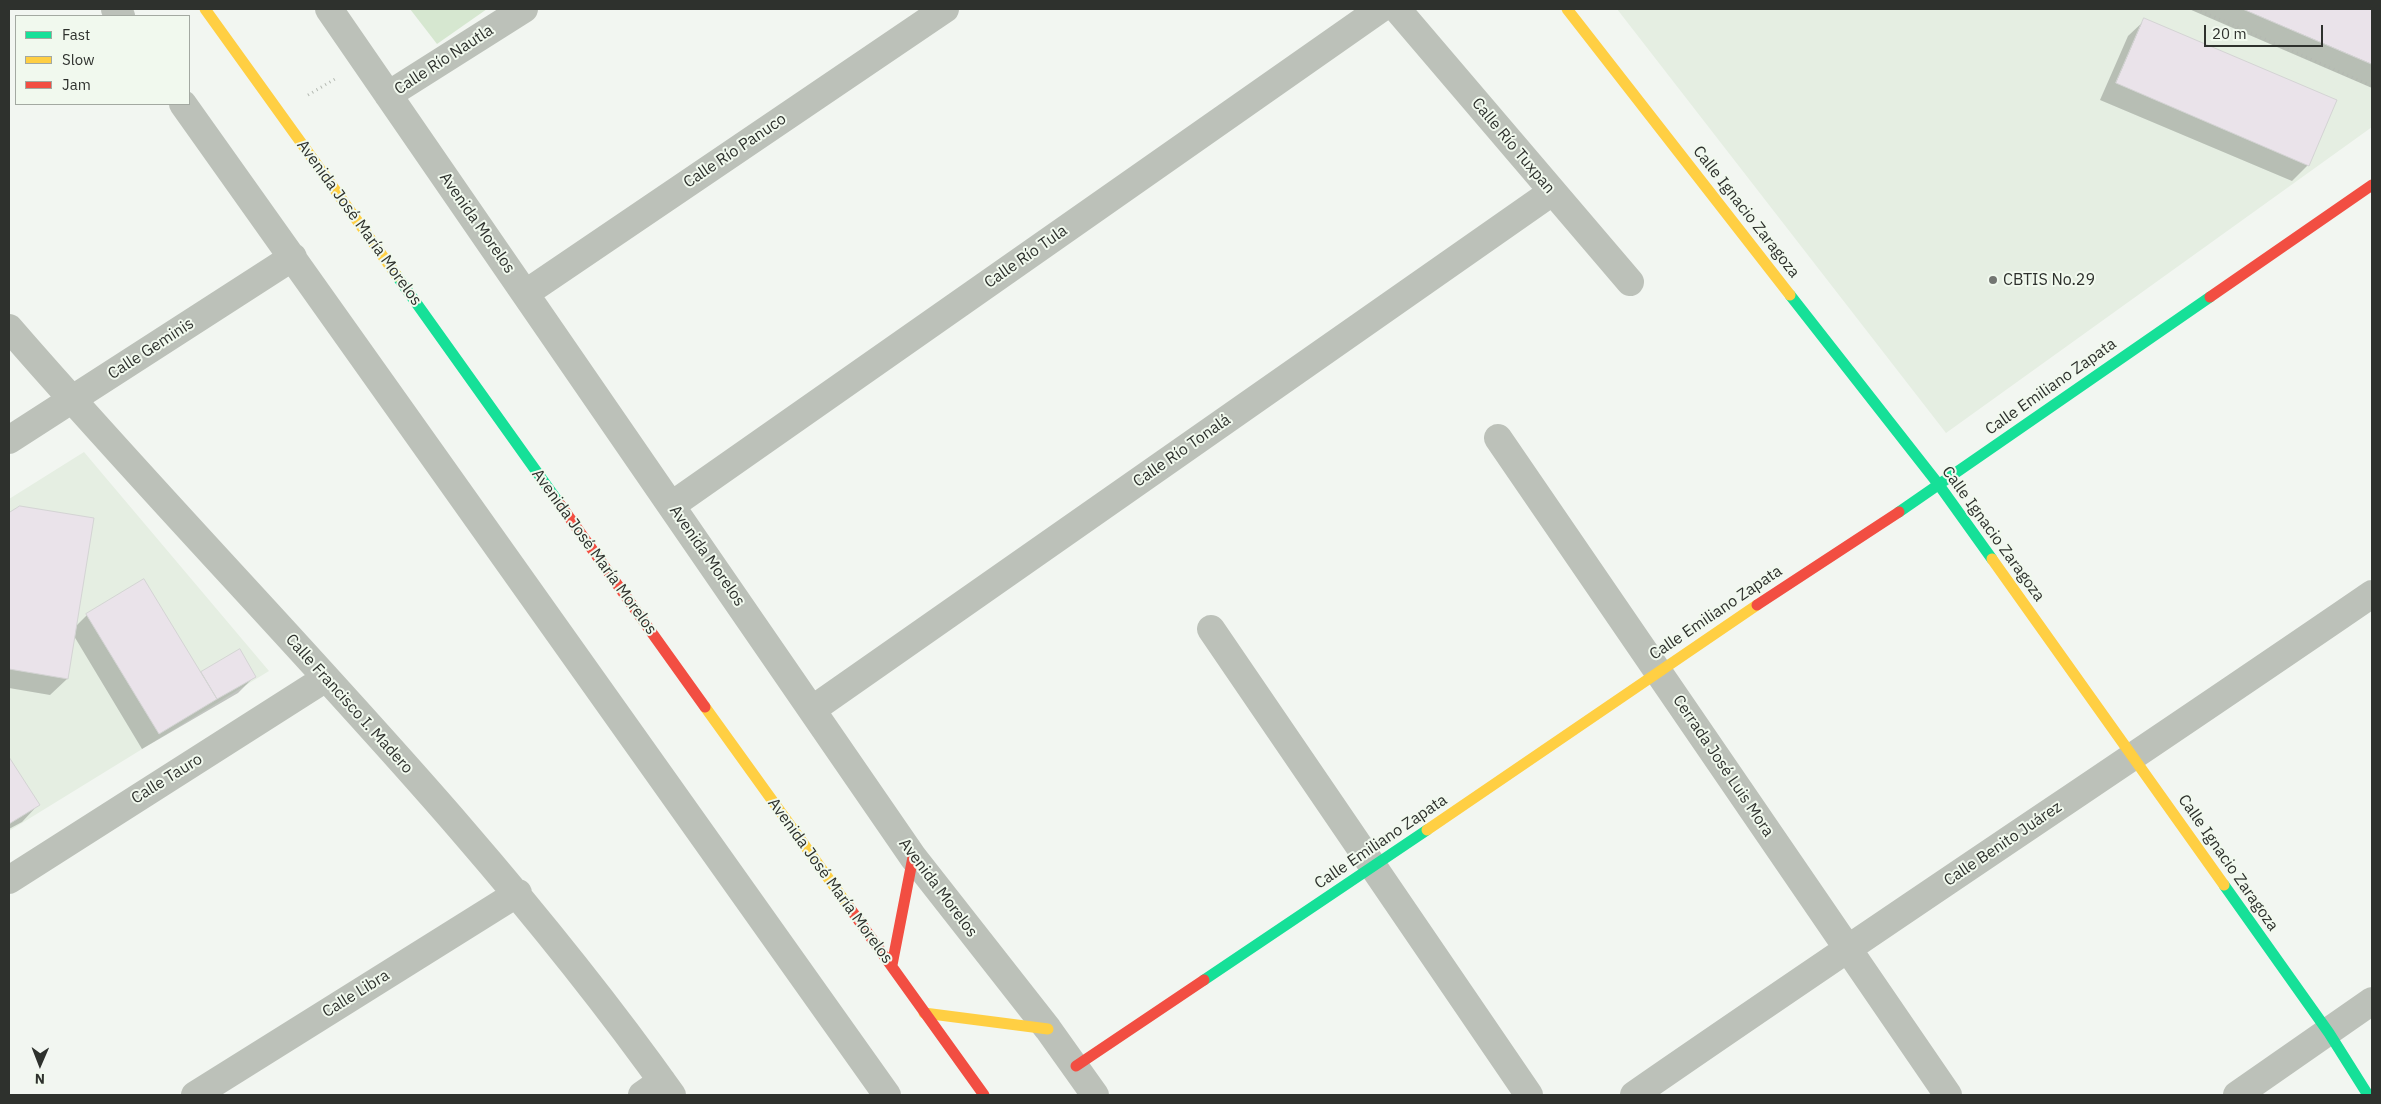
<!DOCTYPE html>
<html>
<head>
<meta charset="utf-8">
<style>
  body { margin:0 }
  #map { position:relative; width:2381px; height:1104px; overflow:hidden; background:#f2f6f1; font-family:"IBM Plex Sans",sans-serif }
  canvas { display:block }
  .frame { position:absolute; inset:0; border:10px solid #2e312d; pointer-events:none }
  .legend { position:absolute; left:15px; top:15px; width:175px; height:90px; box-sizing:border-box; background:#f1f9ee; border:1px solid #a3a9a1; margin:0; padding:6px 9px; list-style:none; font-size:15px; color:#2e312d }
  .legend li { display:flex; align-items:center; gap:10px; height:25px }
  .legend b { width:25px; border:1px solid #a3a9a1 }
  .north { position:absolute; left:15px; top:1039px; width:50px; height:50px; -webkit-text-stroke:4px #f1f9ee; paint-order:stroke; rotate:181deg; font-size:14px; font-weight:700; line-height:20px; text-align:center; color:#2e312d }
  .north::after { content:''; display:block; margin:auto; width:18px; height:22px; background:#2e312d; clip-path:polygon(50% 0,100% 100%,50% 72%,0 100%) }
  .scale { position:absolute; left:2204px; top:25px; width:119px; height:22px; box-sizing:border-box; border:2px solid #2e312d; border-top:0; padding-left:6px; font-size:15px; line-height:18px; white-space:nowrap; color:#2e312d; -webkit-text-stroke:4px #f1f9ee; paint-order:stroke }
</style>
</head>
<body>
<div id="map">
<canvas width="2381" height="1104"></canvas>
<div class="frame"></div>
<ul class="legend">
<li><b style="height:6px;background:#16e098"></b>Fast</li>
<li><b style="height:6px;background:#ffcf43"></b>Slow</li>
<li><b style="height:6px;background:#f24e42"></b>Jam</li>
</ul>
<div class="north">N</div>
<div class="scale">20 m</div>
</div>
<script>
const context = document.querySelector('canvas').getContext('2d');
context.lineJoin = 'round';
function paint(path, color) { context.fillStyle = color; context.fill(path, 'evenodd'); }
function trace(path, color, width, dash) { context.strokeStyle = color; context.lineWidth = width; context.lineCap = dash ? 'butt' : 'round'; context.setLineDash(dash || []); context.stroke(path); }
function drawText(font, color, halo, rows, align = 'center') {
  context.font = font + ' "IBM Plex Sans",sans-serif'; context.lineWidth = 4; context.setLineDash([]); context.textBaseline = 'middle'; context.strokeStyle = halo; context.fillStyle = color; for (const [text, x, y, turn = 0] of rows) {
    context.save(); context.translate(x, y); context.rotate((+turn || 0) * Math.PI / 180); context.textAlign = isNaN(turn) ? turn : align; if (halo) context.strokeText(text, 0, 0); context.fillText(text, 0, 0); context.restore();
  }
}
const built = new Path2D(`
  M1617,9H2372V127L1946,433Z
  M84,452L269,671L9,831V499Z`);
const green = new Path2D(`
  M410,9H487L437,44Z`);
const shadow = new Path2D(`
  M2189,9H2372V88Z
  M2145,20L2308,165L2292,181L2100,100L2128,36Z
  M20,508L75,627L87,615L201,674L240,651L254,677L238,693L142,749L74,636L67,679L50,695L9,688V515Z
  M9,759L38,805L22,822L9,829Z`);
const building = new Path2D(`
  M2243,9H2372V64Z
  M2144,18L2337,100L2309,166L2116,83Z
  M20,506L94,518L68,679L9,669V513Z
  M144,579L217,699L159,734L86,614Z
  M240,649L256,677L217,699L201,672Z
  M9,757L40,805L9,824Z`);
const path = new Path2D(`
  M2196,9L2372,86
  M308,95L335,79`);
const street = new Path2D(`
  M115,9L121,16
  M329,9L913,857L1048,1029L1095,1095
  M1397,9L1630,282
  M388,95L524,9
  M183,104L887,1095
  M526,293L945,9
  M9,328C230,583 476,819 672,1095
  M1498,438L1948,1095
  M9,440L293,257
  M672,505L1380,9
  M1211,629L1529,1095
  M813,709L1552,192
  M9,880L326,678
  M195,1095L518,893
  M642,1095L662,1081
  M1634,1095C1878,926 2127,762 2372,594
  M2237,1095L2372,1001`);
const fast = new Path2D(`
  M397,276L559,503
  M1790,295L1939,485L1992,559
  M1899,512L2210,297
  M2224,885L2329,1033L2368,1095
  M1204,980L1427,830`);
const slow = new Path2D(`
  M205,9L397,276
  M1567,9L1790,295
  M1992,559L2224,885
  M705,707L849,907
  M1427,830L1757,605
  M924,1013L1048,1029`);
const jam = new Path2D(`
  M2210,297L2372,185
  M559,503L705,707
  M1757,605L1899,512
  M849,907L984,1095
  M892,965L913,857
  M1076,1066L1204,980`);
const markers = [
  [1993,280,5,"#737672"]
];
const streetNames = [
  ["Calle Río Nautla",444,60,-33],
  ["Calle Río Tuxpan",1513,146,50],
  ["Calle Río Panuco",735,151,-34],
  ["Calle Ignacio Zaragoza",1746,212,52],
  ["Avenida José María Morelos",359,223,54],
  ["Avenida Morelos",477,223,55],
  ["Calle Río Tula",1026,257,-35],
  ["Calle Geminis",151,349,-33],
  ["Calle Emiliano Zapata",2051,387,-35],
  ["Calle Río Tonalá",1182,451,-35],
  ["Calle Ignacio Zaragoza",1993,534,54],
  ["Avenida José María Morelos",594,552,54],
  ["Avenida Morelos",707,556,55],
  ["Calle Emiliano Zapata",1716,613,-34],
  ["Calle Francisco I. Madero",349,704,48],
  ["Cerrada José Luis Mora",1723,766,56],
  ["Calle Tauro",167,779,-32],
  ["Calle Emiliano Zapata",1381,842,-34],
  ["Calle Benito Juárez",2003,844,-34],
  ["Calle Ignacio Zaragoza",2228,863,55],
  ["Avenida José María Morelos",830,881,54],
  ["Avenida Morelos",938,888,53],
  ["Calle Libra",356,994,-32]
];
const poiNames = [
  ["CBTIS No.29",2003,280]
];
paint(built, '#e5eee2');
paint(green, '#d6e7d0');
paint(shadow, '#0003');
paint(building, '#eae3ea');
trace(building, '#d4d4d4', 1);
trace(path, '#b4b9b2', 3, [1, 4]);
trace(street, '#bcc1b9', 28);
trace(fast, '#16e098', 11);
trace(slow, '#ffcf43', 11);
trace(jam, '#f24e42', 11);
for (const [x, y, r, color] of markers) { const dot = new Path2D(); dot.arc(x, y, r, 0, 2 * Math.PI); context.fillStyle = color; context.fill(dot); trace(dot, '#f1f9ee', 2); }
drawText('16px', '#2e312d', '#f1f9ee', streetNames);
drawText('16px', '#2e312d', '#f1f9ee', poiNames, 'left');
</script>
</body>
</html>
